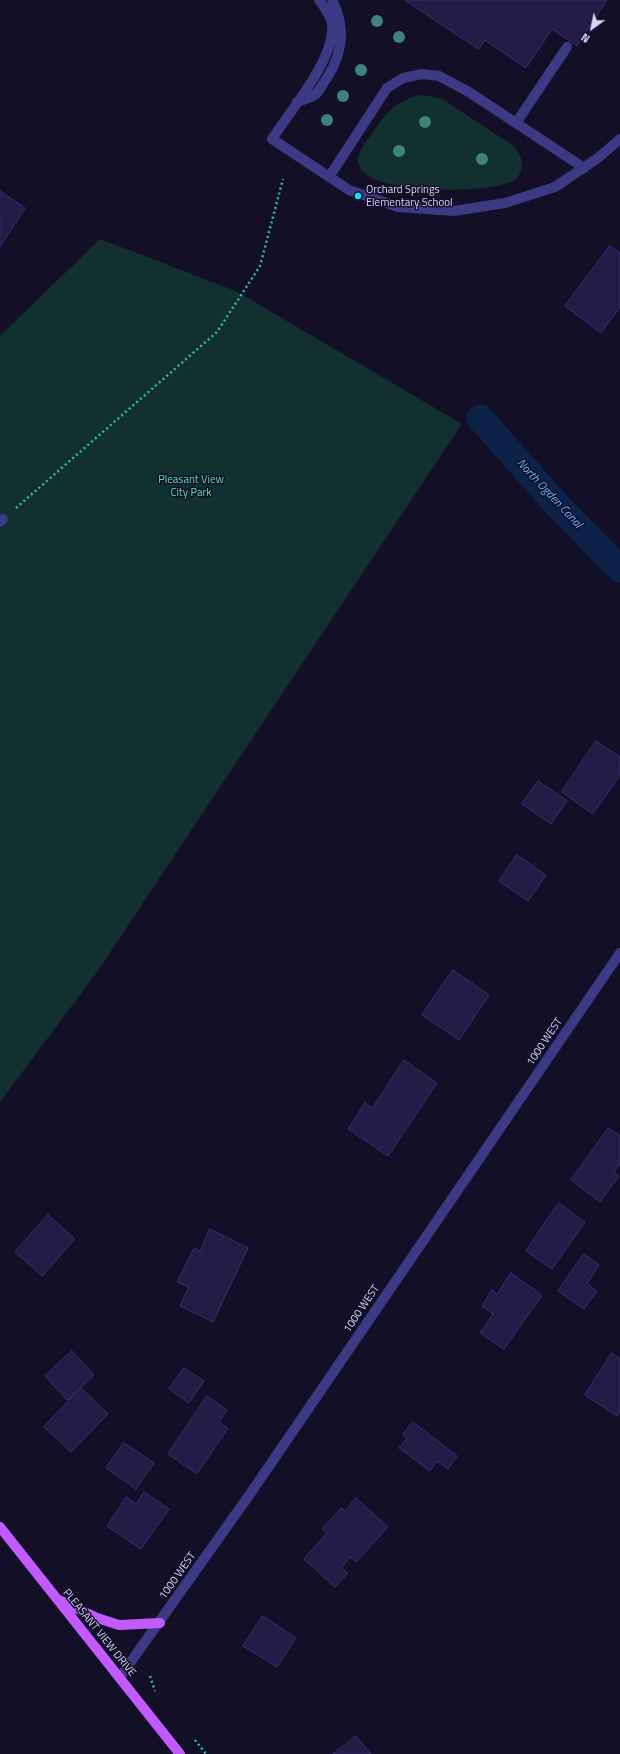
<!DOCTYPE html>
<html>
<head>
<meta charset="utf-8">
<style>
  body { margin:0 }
  #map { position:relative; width:620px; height:1754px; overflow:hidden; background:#130f26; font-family:"Titillium Web",sans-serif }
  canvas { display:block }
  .north { position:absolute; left:572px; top:8px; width:40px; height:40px; -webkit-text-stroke:3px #130f26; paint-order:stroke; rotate:213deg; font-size:11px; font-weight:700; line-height:16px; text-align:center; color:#d9d4ff }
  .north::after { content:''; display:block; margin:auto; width:14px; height:18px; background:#d9d4ff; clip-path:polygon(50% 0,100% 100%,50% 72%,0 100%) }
</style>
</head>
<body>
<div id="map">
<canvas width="620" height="1754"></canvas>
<div class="north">N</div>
</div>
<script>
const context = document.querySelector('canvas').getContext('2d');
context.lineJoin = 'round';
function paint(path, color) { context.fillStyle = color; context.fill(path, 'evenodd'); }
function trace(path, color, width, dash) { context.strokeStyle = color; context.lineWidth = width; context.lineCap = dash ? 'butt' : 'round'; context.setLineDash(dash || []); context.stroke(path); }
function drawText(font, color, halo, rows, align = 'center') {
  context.font = font + ' "Titillium Web",sans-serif'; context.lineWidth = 3; context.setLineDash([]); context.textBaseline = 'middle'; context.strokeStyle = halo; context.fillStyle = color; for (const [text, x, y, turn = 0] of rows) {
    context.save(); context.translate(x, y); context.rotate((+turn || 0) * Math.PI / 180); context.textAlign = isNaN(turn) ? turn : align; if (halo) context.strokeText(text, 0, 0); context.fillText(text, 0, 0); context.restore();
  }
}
const green = new Path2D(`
  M420,95L431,96L444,100L512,145C522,154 528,171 513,181C490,194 370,195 359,166C355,155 364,144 370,136C385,114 393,102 420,95Z
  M100,239L236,291L462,424L95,975L0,1102V336Z`);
const canal = new Path2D(`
  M480,418L558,506L620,569`);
const building = new Path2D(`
  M405,0H607L577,46L552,29L526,68L485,40L479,49Z
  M0,191L25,208L0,247Z
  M610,246L620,253V307L601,333L565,306Z
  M596,741L620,757V775L593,814L562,792Z
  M538,781L567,801L551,824L522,804Z
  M517,855L546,875L528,901L499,881Z
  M453,970L489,995L459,1040L422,1015Z
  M404,1060L437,1083L388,1156L348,1129L365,1103L372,1108Z
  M609,1128L620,1136V1164L614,1172L619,1176L600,1202L571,1180Z
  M559,1203L585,1222L552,1269L526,1251Z
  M48,1215L75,1239L42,1276L15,1252Z
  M210,1229L248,1248L213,1322L180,1306L189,1287L177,1282L194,1248L200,1251Z
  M584,1254L599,1265L587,1284L597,1291L584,1309L558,1291Z
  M511,1273L542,1295L504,1349L480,1333L493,1314L482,1306L492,1290L497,1294Z
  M72,1351L94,1375L67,1400L45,1376Z
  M612,1353L620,1359V1412L617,1416L585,1395Z
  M184,1368L204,1381L189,1403L169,1389Z
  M81,1388L108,1414L71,1452L44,1427Z
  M207,1396L227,1410L219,1422L228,1428L197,1474L168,1454Z
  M413,1422L457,1456L448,1469L437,1461L430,1471L399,1448L407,1438L403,1435Z
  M124,1443L154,1463L136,1489L106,1468Z
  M144,1492L169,1509L141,1549L107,1526L126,1497L136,1504Z
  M356,1498L388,1527L356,1562L350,1557L341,1568L348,1573L335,1587L304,1559L327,1533L322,1529L341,1508L345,1511Z
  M263,1616L296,1638L277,1667L243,1646Z
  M356,1736L371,1754H333Z`);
const path = new Path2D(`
  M16,508L217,332L260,266L283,179
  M150,1676L155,1691
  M195,1740L206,1754`);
const minor = new Path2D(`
  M319,0C324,6 331,17 332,24C336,58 290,111 272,139L349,190L398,207L454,211L505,203L555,187L598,158L620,139
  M297,102C302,100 312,98 316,94C320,90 323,83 327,78C343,53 346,27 332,0
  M516,123L567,47
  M329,177L387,88L403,78L422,74L439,76L469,92L584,168
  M0,522L3,519
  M120,1677L250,1494L620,953`);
const major = new Path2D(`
  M0,1527L180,1754
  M59,1600L97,1618L119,1625L160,1623`);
const trees = [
  [377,21],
  [399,37],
  [361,70],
  [343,96],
  [327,120],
  [425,122],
  [399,151],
  [482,159]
];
const markers = [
  [358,196,4,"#00e5ff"]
];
const poiNames = [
  ["Orchard Springs",366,190],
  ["Elementary School",366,203]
];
const parkNames = [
  ["Pleasant View",191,480],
  ["City Park",191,493]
];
const streetNames = [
  ["1000 WEST",545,1042,-56],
  ["1000 WEST",362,1309,-56],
  ["1000 WEST",178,1576,-55],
  ["PLEASANT VIEW DRIVE",99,1633,51]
];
const waterNames = [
  ["North Ogden Canal",549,494,47]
];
paint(green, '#12302f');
trace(canal, '#0c2248', 27);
paint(building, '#241b47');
trace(building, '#3b2d73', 1);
trace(path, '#2fb8b0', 2.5, [2, 3]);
trace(minor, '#3d3a85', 10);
trace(major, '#c25bff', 10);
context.fillStyle = '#3d827b';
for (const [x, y] of trees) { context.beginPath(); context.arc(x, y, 6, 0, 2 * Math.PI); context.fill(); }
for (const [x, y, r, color] of markers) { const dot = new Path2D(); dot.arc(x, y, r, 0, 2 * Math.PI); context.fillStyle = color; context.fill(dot); trace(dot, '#130f26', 1.5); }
drawText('11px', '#d9d4ff', '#130f26', poiNames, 'left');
drawText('11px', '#5fe0c0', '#130f26', parkNames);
drawText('11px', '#d9d4ff', '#130f26', streetNames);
drawText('italic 12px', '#62b6ff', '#130f26', waterNames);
</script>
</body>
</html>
